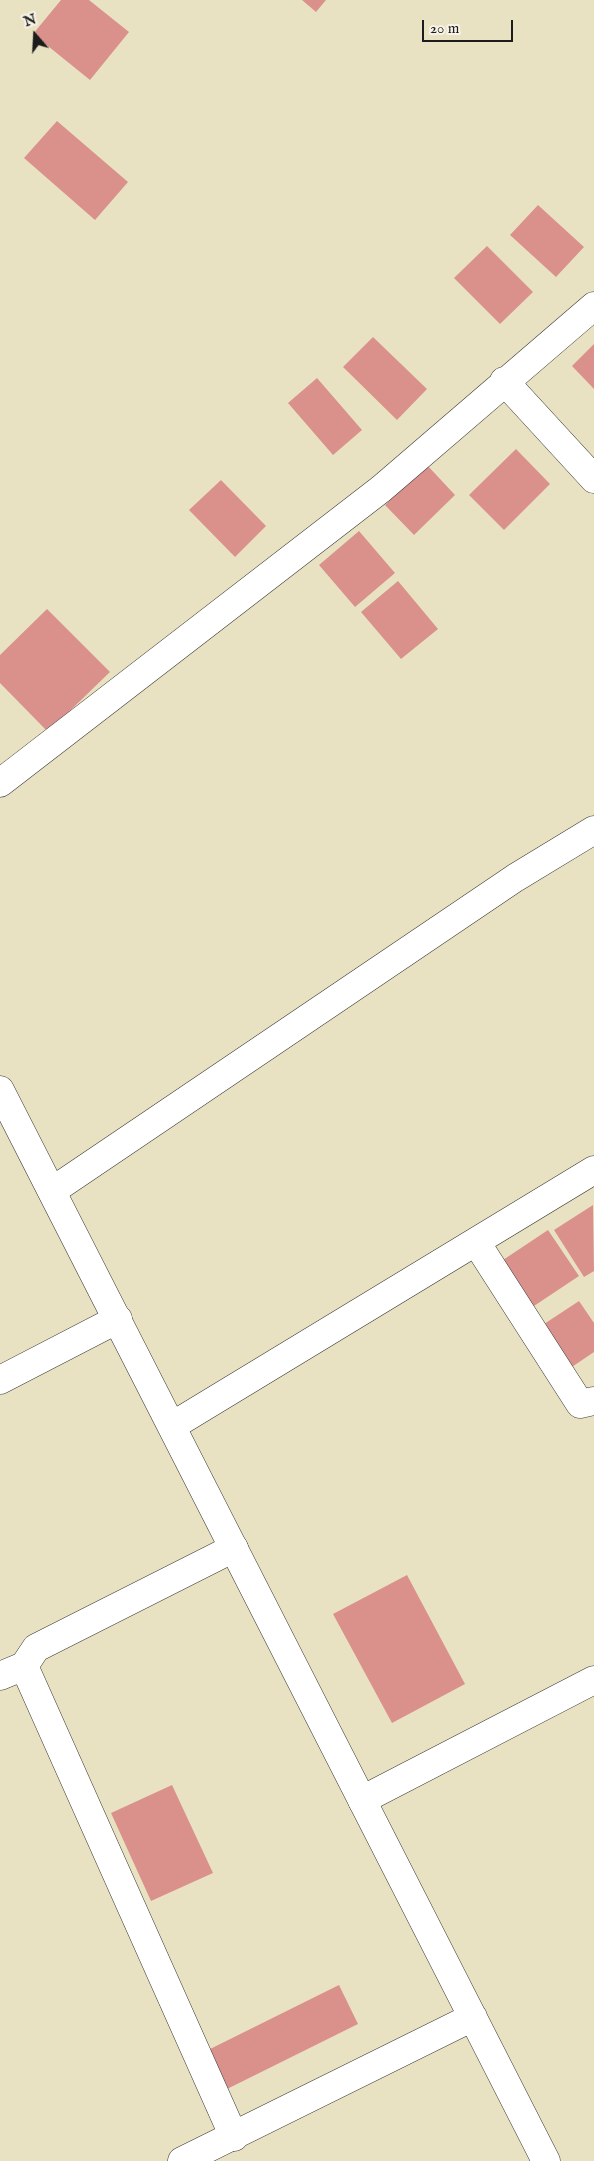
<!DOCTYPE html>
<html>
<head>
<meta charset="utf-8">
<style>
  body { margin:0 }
  #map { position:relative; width:594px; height:2161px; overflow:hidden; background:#e9e2c2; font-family:"IM FELL English",serif }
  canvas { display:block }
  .north { position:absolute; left:10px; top:10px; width:50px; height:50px; -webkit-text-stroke:4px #f7f3e8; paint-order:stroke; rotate:341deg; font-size:14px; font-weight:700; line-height:20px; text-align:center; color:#1c1c1c }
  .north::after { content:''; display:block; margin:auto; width:18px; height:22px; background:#1c1c1c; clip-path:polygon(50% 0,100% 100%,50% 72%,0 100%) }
  .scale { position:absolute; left:422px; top:20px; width:91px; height:22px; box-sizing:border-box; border:2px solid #1c1c1c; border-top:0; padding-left:6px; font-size:15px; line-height:18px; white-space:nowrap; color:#1c1c1c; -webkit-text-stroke:4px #f7f3e8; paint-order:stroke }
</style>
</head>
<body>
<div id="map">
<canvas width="594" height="2161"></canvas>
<div class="north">N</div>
<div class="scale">20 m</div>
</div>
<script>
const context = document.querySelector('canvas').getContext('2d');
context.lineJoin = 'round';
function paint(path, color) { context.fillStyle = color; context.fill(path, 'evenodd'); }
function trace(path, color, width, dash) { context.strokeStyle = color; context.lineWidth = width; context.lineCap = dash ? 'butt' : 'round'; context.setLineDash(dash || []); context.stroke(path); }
const building = new Path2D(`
  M61,0H89L129,32L90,80L33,34Z
  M302,0H326L316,12Z
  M57,121L128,182L95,220L24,158Z
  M538,205L584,247L556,277L510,235Z
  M487,246L533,292L500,324L454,278Z
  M373,337L427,389L397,420L343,367Z
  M594,344V389L572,366Z
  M317,378L362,430L333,455L288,403Z
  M516,449L550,484L504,530L469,495Z
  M427,465L455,495L414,535L385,505Z
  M221,480L266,526L235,557L189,510Z
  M359,531L395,573L355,607L319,565Z
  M398,581L438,629L401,659L361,612Z
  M47,609L110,672L48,732L0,683V655Z
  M593,1205L594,1271L584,1277L554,1230Z
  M548,1230L579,1276L531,1308L500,1262Z
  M579,1301L594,1323V1352L563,1373L535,1330Z
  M407,1575L465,1684L392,1723L333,1614Z
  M172,1785L213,1873L151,1901L111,1813Z
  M339,1985L358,2024L221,2092L202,2053Z`);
const minor = new Path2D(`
  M504,381L594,479
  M0,783L381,489L594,306
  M52,1191L515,878L594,830
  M476,1242L580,1404L594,1401
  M0,1380L118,1319
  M172,1426L594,1170
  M24,1666L234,2137
  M0,1676L24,1666L36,1648L234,1548
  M363,1802L362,1800L594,1680`);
const tertiary = new Path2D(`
  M0,1090L546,2161
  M182,2161L473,2017`);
paint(building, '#da918c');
trace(minor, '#3b3a35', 29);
trace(tertiary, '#3b3a35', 29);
trace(minor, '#fff', 28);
trace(tertiary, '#fff', 28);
</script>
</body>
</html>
